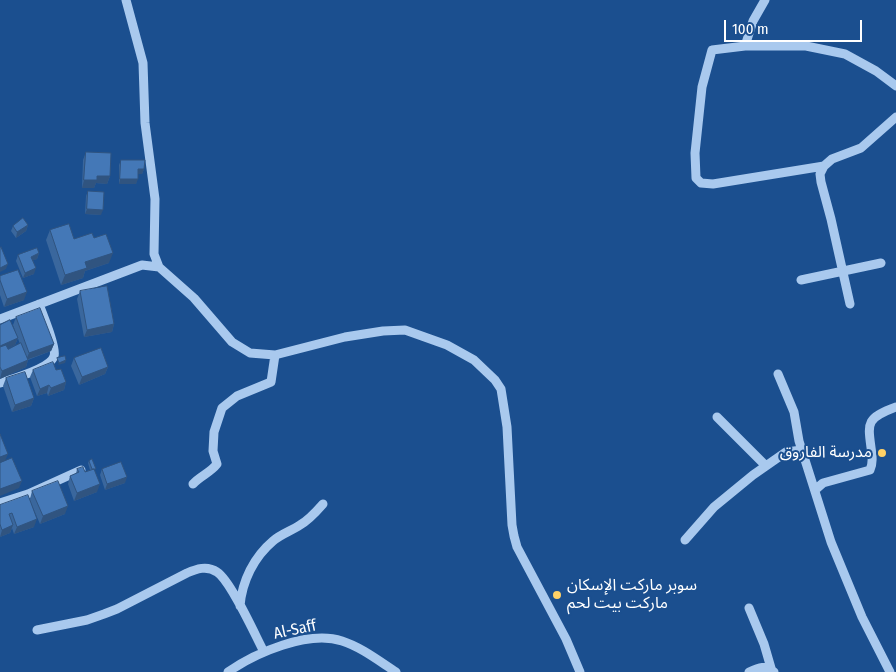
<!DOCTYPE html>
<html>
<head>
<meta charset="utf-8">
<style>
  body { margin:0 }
  #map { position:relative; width:896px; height:672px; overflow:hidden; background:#1b4f8f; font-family:"Fira Sans Condensed",sans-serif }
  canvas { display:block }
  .scale { position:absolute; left:724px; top:20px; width:138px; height:22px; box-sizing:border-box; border:2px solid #fff; border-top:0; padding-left:6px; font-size:15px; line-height:18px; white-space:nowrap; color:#fff; -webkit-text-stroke:4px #1b4f8f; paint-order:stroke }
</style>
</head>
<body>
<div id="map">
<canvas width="896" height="672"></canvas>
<div class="scale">100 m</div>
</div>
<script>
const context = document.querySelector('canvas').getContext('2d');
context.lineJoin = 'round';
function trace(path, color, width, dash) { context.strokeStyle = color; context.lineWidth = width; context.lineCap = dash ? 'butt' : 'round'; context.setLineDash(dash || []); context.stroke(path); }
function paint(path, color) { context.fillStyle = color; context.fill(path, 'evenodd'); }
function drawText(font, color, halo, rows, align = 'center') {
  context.font = font + ' "Fira Sans Condensed","Noto Sans Arabic",sans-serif'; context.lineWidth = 4; context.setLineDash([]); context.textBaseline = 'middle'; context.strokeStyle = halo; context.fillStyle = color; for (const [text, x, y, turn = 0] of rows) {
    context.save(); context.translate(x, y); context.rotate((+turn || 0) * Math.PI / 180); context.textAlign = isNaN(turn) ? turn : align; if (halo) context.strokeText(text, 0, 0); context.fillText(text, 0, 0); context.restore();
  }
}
const minor = new Path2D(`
  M126,0L143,63L145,123L155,199L154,254L159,267
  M745,46L753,21L765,0
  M896,86L876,71L845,54L806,46H745L712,50L702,87L695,153L696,178L701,183L713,184L824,166L832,159L861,148L896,117
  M824,166L820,174L821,182L831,219L850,304
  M801,280L881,263
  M0,319L142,265L159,267L194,298L232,342L250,353L275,355L345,337L383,331L405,330L447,345L474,360L495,380L501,389L507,427L512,525L514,536L517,547L566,639L580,672
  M778,374L794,412L799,441L831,542L862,617L890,672
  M0,383C12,379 51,368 54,356C57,348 42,313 39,304
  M717,417L766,466
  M193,484C200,476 210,473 217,464L213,451L214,432L222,408L237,396L271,382L275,355
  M815,490L823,483L870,470C873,464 872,461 872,455C868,423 864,419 896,407
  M0,503L28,494L81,470
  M685,540L714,507L753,475L786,452L802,450
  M240,606C242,581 254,557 273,541C281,534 291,531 300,525C309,520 316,512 323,504
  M749,608L764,644L771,668
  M37,630L87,620L104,614L117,609L187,573C196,569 207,565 217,572C231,581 255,635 264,652
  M228,672C255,653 308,630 342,641C361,647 379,661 396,672
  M749,672C758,668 767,664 774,672`);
const wall = new Path2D(`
  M86,152L110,176L107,184L96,183L94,188H82L83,160Z
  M121,160L144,169L142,174H138L136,184H119V165Z
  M88,191L101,215L85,214L86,196Z
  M28,225L26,231L16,238L11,231L13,226Z
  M50,230L74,239L94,238L109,263L85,271L83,278L61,285L46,240Z
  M39,253L37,259L33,260L34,274L23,278L16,261L18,255Z
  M0,276L24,300L4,307L0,295Z
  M80,291L114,324L112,332L84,337L77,299Z
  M16,317L54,344L51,351L28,360L26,367L0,379V325L18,338L15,345L8,348V349L20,344L13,325Z
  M74,358L108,367L105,374L79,385L71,366Z
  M33,370H56L66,382L64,390L48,396L47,393L37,396L30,377Z
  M6,378L34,398L31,406L12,412L3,386Z
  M89,461L95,471L97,492L74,501L68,484L70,476L76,474L77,469L85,472L90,470L88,463Z
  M102,469L125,483L105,490L100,475Z
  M32,491L65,514L40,524L31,503L34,527L14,534L12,528L10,533L0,537V505L30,499Z`);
const shadedWall = new Path2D(`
  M138,169H144L142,174H136Z
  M97,176H110L107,184L96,183L94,188H82L84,180Z
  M120,179H138L136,184H119Z
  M87,209L103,210L101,215L85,214Z
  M28,225L26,231L16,238L17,232Z
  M39,253L37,259L29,262L31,257Z
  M113,253L109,263L85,271L83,278L61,285L65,275L85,262Z
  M8,264L6,269L0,272V268Z
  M36,268L34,274L23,278L25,273Z
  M27,292L24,300L4,307L7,299Z
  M114,324L112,332L84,337L87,330Z
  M18,338L15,345L0,352V346Z
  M54,344L51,351L26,360L29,353Z
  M28,360L26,367L0,379L2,371Z
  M66,360L65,363L58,365L59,363Z
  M108,367L105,374L79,385L82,377Z
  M66,382L64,390L48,396L51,388Z
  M49,385L47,393L37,396L40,389Z
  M34,398L31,406L12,412L15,405Z
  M8,454L5,461L0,463V457Z
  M127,477L125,483L105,490L107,484Z
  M22,481L19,488L0,496V489Z
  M100,484L97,492L74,501L77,493Z
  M68,506L65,514L40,524L43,516Z
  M37,519L34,527L14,534L17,527Z
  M13,525L10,533L0,537L2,530Z`);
const building = new Path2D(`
  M86,152L111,153L110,176H97V180H84Z
  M121,160H145L144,169H138V179H120Z
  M88,191L104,192L103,210L87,209Z
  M23,218L28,225L17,232L13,226Z
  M69,224L74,239L92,233L94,238L106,234L113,253L85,262L87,268L65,275L50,230Z
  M1,247L8,264L0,268V248Z
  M37,248L39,253L31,257L36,268L25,273L18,255Z
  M18,270L27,292L7,299L0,280V276Z
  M107,286L114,324L87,330L80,291Z
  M40,308L54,344L29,353L16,317Z
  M10,320L18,338L0,346V325Z
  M21,343L28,360L2,371L0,367V347L6,345L8,349Z
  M101,348L108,367L82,377L74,358Z
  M65,356L66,360L59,363L57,358Z
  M53,362L56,370L61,369L66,382L51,388L49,385L40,389L33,370Z
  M25,372L34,398L15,405L6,378Z
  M0,434L8,454L0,457Z
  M12,458L22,481L0,489V463Z
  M92,459L96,469H92L89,461Z
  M121,462L127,477L107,484L102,469Z
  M83,467L85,472L94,469L100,484L77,493L70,476L79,472L77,469Z
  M58,481L68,506L43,516L32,491Z
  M28,495L37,519L17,527L12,513L9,514L13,525L2,530L0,524V505Z`);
const markers = [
  [882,453,5,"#ffd166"],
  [557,595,5,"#ffd166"]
];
const poiNames = [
  ["مدرسة الفاروق",872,453],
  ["سوبر ماركت الإسكان",567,586,"left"],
  ["ماركت بيت لحم",567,604,"left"]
];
const streetNames = [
  ["Al-Saff",295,630,-12]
];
trace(minor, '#a9c9ee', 9);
paint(wall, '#3a679d');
paint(shadedWall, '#305480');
paint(building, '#4478b7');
trace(building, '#305480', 1);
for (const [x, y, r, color] of markers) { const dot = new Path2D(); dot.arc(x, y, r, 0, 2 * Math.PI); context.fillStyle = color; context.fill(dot); trace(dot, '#1b4f8f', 2); }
drawText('16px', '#fff', '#1b4f8f', poiNames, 'right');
drawText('16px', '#fff', '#1b4f8f', streetNames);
</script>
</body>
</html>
